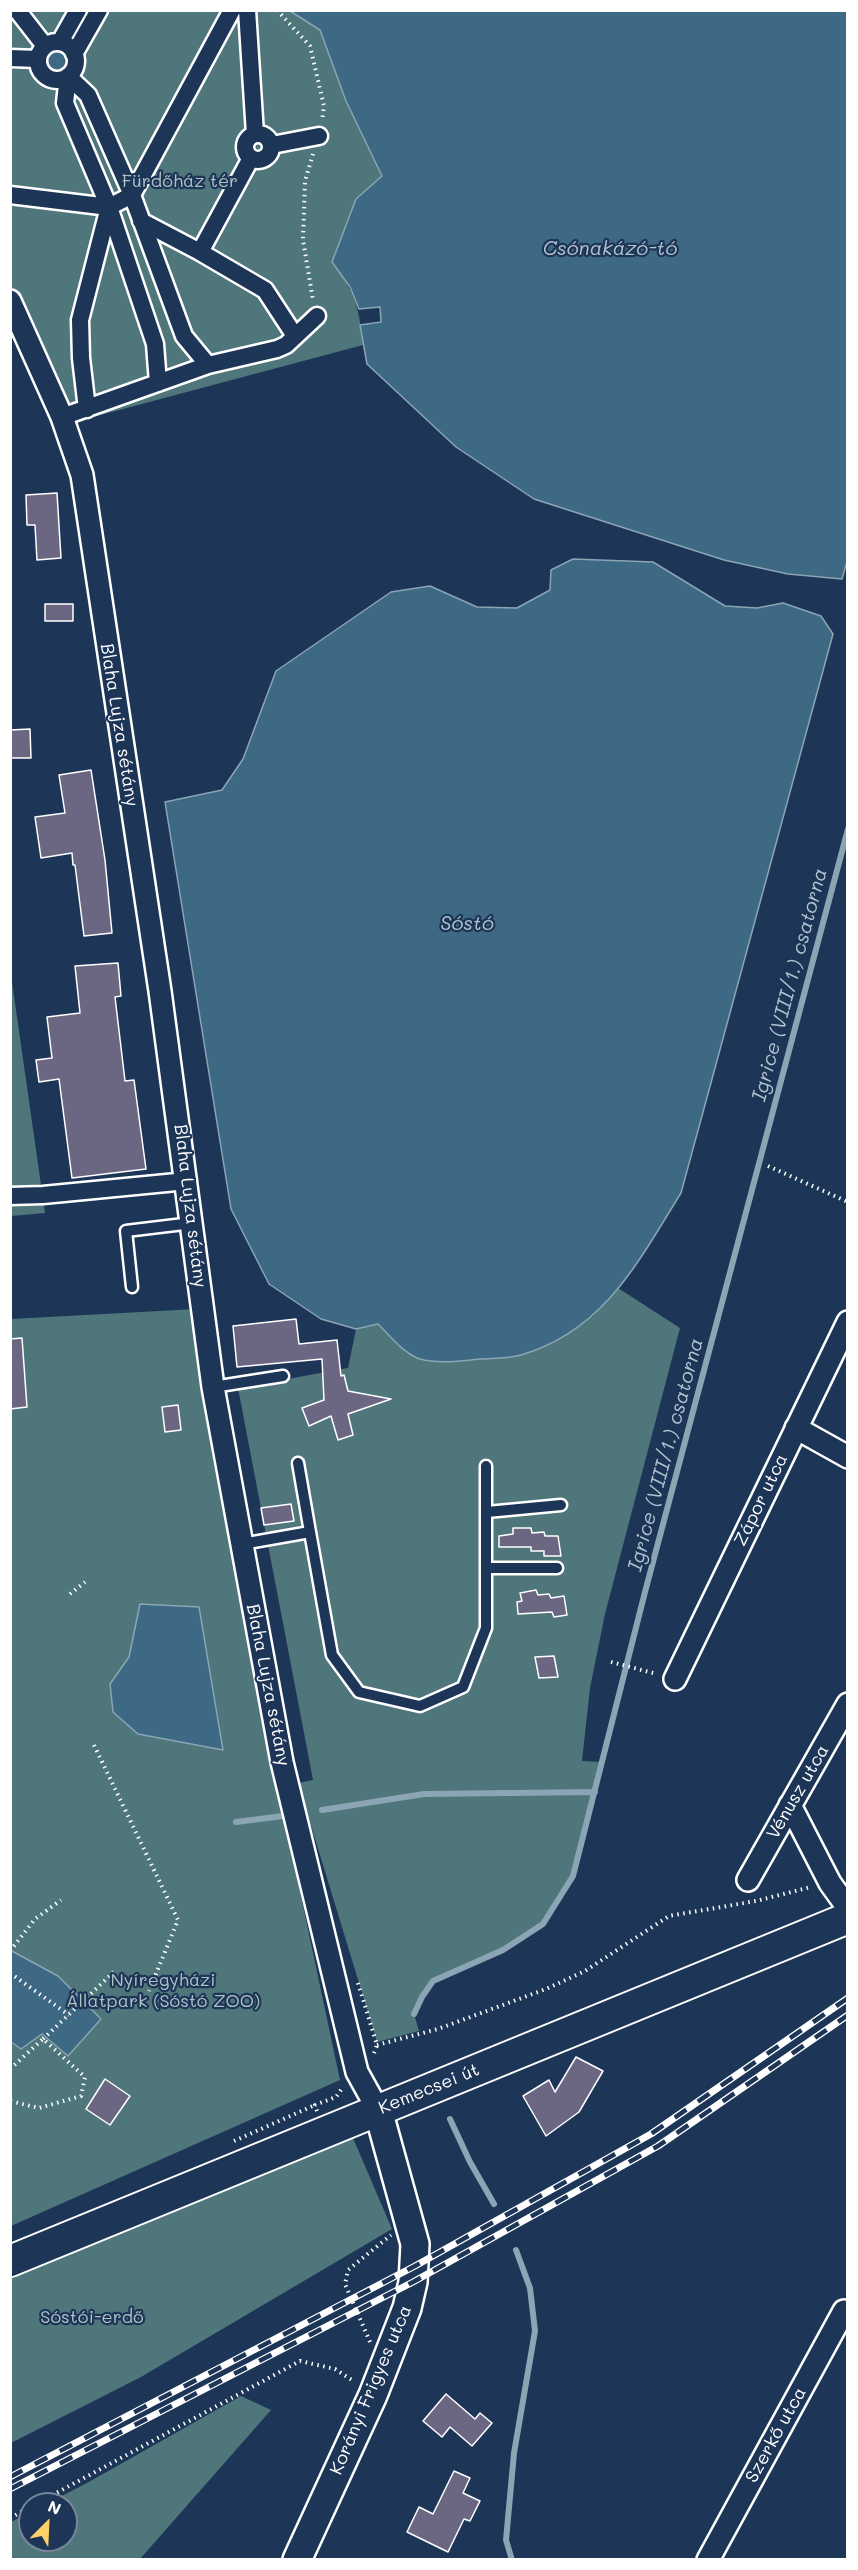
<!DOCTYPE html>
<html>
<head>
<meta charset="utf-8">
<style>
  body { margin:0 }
  #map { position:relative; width:858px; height:2570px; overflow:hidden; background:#1d3557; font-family:Mali,sans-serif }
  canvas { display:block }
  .frame { position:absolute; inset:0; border:12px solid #fff; pointer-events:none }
  .north { position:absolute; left:18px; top:2492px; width:60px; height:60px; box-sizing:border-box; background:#1d3557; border:2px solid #77869a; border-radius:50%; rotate:24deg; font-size:16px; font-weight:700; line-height:24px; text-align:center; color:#fff }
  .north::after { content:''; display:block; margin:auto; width:21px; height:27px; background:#ffd166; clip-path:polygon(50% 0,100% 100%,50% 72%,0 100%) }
</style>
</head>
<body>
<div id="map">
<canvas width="858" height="2570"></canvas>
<div class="frame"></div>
<div class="north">N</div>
</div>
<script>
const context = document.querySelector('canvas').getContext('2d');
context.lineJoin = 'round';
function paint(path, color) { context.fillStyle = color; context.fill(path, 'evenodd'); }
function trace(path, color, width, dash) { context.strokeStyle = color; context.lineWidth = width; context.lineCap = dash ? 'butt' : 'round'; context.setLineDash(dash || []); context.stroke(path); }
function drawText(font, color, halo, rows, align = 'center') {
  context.font = font + ' Mali,sans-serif'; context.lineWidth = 4.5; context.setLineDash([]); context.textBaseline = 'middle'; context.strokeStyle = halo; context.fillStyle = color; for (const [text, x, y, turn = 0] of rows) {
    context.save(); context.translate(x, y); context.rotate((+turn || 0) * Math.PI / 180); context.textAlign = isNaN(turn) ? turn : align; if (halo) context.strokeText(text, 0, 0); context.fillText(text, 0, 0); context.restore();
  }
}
const green = new Path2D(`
  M10,11H290L320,30L346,101L382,176L356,199L332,262C355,293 359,306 363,345L93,417L69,421L11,295Z
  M10,968L45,1213L11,1216H10Z
  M618,1288L680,1328L605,1614L590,1688L582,1761L602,1762L573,1876L543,1924L503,1950L433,1981L422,1997L414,2014L419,2031L377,2042L298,1783L313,1780L238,1388L348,1368L356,1329L378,1324L396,1342L592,1317Z
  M196,1309L277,1783L340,2080L11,2226V1319Z
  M353,2138L392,2229L141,2377L11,2443V2266Z
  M241,2396L271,2410L140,2559H11V2522L30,2512V2540H66V2504H46L87,2483Z`);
const water = new Path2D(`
  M290,11H847L848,558L842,579L788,574L724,560L534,499L456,447L367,364L360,325L381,322L380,307L359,309L350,287L332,262L356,199L382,176L346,101L320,30Z
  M43 61a14 14 0 1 1 28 0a14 14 0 1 1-28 0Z
  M573,559L653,562L725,606L757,608L783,603L821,616L833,634L681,1193C638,1262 604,1331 521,1355C508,1359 493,1358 480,1359C462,1361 438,1364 420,1359C404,1354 389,1335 378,1324L356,1329L321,1319L269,1284L231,1209L165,802L222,790L243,759L276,671L391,592L430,586L477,607L517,608L550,590L551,570Z
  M140,1604L199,1607L223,1750L138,1734L113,1712L110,1684L129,1657Z
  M10,1950L58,1976L101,2019L68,2056L42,2034L21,2049L11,2042Z`);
const stream = new Path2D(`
  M322,1810L424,1794L595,1792
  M236,1822L283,1816
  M414,2014L422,1997L433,1981L503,1950L543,1924L573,1876L645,1592L848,829
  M450,2119L470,2162L494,2204
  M512,2560L506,2540L514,2453L535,2331L530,2288L516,2250`);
const building = new Path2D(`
  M57,493L61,558L37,560L35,525H27L26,495Z
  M45,604H73V621H45Z
  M30,729L31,758H10V730Z
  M91,770L105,860L112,933L84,936L75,865H73L72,853L41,858L35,817L65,813L59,775Z
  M118,963L121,996L115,997L125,1081L134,1080L146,1169L72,1178L59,1079L39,1082L36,1060L52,1058L47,1017L80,1013L75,966Z
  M296,1319L299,1344L337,1340L341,1376L344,1375L348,1391L391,1399L348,1414L353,1435L338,1440L331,1416L309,1426L302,1408L324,1400L322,1359L237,1367L233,1326Z
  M22,1338L27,1407L10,1409V1339Z
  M178,1405L181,1430L165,1432L162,1407Z
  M291,1504L294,1521L264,1525L261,1508Z
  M513,1528H531L532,1533L544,1532L545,1536H558L561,1556H544V1551H531V1547H499V1536L513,1534Z
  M536,1590L538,1595L549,1594L551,1598L564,1596L567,1615L554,1617L552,1612L518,1614L517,1602L522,1601L520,1593Z
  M554,1656L558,1677L539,1678L535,1657Z
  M576,2057L603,2071L579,2112L546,2136L523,2096L549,2080L555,2092Z
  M105,2079L130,2096L110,2125L86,2109Z
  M446,2394L475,2419L480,2413L492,2423L472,2446L450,2427L442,2437L423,2421Z
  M454,2471L470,2478L463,2493L480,2501L470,2521L464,2519L448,2552L407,2532L419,2507L433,2514Z`);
const path = new Path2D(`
  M277,10L310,46L324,106L322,121
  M313,154L305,181L303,240L313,300
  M768,1166L848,1202
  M70,1594L85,1582
  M611,1662L657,1674
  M94,1745L178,1920L149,1991
  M10,1951L35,1919L61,1900
  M10,1973L69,2015
  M358,1983L377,2045L373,2056
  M43,2039L116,1970
  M377,2045L438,2029L546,1989L585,1971L669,1916L756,1901L811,1887
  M10,2069L43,2039L85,2077L81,2096L39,2108L10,2101
  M317,2111L315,2105L336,2097L343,2087
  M234,2141L315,2105
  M370,2342L345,2284L348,2270L391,2235
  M36,2504L300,2361L335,2369L355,2382
  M10,2518L30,2507`);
const service = new Path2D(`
  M132,1287L126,1231L192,1223
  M213,1387L283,1376
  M298,1463L310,1532
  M487,1512L561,1505
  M242,1544L310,1532L332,1655L359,1692L420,1706L463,1687L486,1628V1466
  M486,1568H557`);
const pedestrian = new Path2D(`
  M17,10L45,46
  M247,10L255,134
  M60,42L78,10
  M38 61a19 19 0 1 1 38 0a19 19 0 1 1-38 0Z
  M74,54L99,10
  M10,58L38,59
  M68,76L88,95L132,195L184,336L208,365
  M68,76L65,103L109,207L155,344L158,383
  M245 147a13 13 0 1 1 26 0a13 13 0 1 1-26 0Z
  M272,145L319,136
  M10,195L109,207
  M141,221L200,252L265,290L295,336
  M200,252L251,158
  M87,409L81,358L80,320L109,207L132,195L232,10
  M62,417L208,365L277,349L286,345L317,316
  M10,1196L43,1195L187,1181`);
const minor = new Path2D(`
  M10,301L62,417L82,475L160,991L213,1387L282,1762L357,2072L378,2110
  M796,1428L848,1457
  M675,1679L848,1322
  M790,1805L830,1883L848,1908
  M748,1880L848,1704
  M708,2560L844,2311`);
const tertiary = new Path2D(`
  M297,2560L373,2395L407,2308L413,2282L415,2244L378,2110`);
const secondary = new Path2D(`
  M10,2261L848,1918`);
const rail = new Path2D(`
  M10,2477L415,2266L651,2134L848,1998
  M10,2489L413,2282L658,2146L848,2015`);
const parkNames = [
  ["Fürdőház tér",180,181],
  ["Nyíregyházi",163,1980],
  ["Állatpark (Sóstó ZOO)",163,2001],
  ["Sóstói-erdő",92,2317]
];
const streetNames = [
  ["Blaha Lujza sétány",119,725,81],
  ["Blaha Lujza sétány",190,1206,83],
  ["Zápor utca",761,1500,-64],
  ["Blaha Lujza sétány",268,1685,79],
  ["Vénusz utca",798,1792,-60],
  ["Kemecsei út",429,2089,-22],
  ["Korányi Frigyes utca",371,2390,-67],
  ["Szerkő utca",776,2435,-61]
];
const waterNames = [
  ["Csónakázó-tó",610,249],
  ["Sóstó",467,924],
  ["Igrice (VIII/1.) csatorna",790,985,-75],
  ["Igrice (VIII/1.) csatorna",666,1455,-75]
];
paint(green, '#4e767b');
paint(water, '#3e6984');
trace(water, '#8ba5b5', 1.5);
trace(stream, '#8ba5b5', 6);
paint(building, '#6b6783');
trace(building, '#fff', 1.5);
trace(service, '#fff', 15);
trace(pedestrian, '#fff', 21);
trace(minor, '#fff', 26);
trace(tertiary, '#fff', 32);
trace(secondary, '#fff', 34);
trace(path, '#fff', 4, [1.5, 4.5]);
trace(service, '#1d3557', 10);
trace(pedestrian, '#1d3557', 16);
trace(minor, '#1d3557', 21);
trace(tertiary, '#1d3557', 27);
trace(secondary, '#1d3557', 30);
trace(rail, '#fff', 7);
trace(rail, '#1d3557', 4.5, [14]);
drawText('18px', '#afc1c4', '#1d3557', parkNames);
drawText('18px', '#fff', '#1d3557', streetNames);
drawText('italic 20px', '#b2c3ce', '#1d3557', waterNames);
</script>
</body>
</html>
